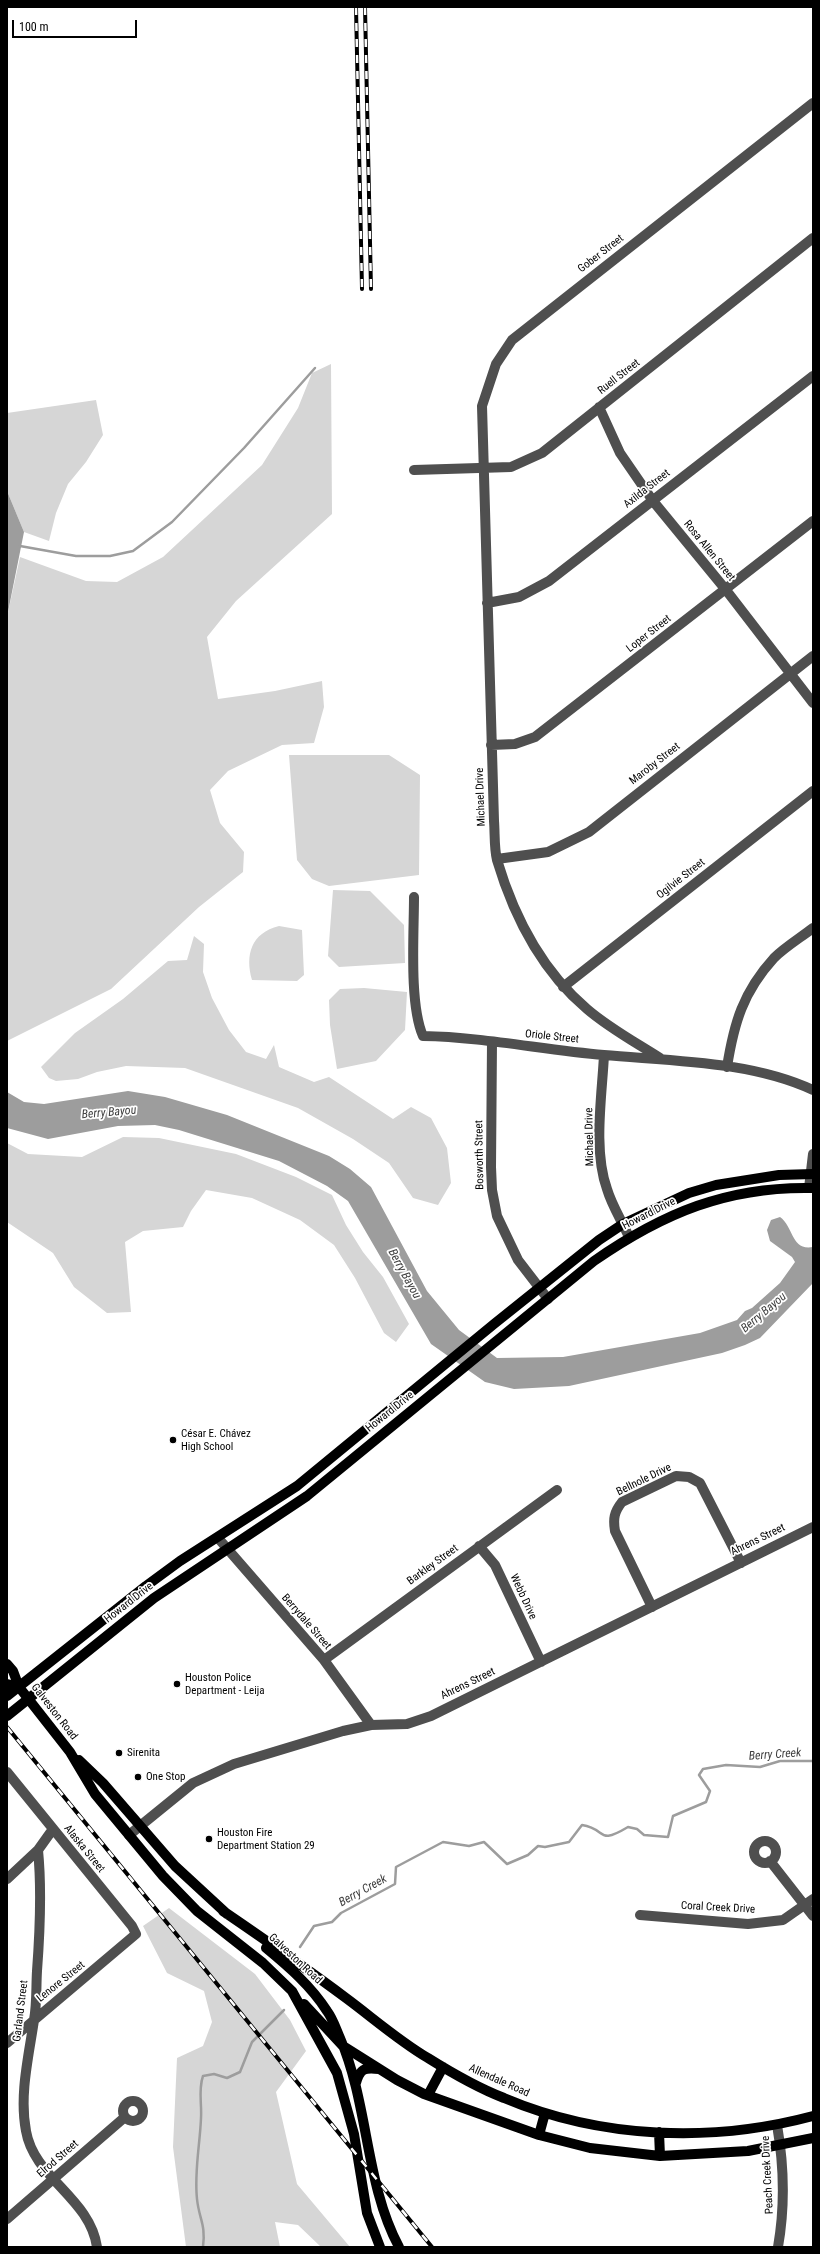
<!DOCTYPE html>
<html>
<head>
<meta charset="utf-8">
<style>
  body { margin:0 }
  #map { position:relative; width:820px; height:2254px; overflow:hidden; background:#fff; font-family:"Roboto Condensed",sans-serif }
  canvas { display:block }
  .frame { position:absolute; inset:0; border:8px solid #000; pointer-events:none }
  .scale { position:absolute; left:12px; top:20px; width:125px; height:18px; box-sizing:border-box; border:2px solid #000; border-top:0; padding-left:5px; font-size:12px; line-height:14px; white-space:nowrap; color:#000; -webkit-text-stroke:3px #fff; paint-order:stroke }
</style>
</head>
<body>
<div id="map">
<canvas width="820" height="2254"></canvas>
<div class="frame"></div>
<div class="scale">100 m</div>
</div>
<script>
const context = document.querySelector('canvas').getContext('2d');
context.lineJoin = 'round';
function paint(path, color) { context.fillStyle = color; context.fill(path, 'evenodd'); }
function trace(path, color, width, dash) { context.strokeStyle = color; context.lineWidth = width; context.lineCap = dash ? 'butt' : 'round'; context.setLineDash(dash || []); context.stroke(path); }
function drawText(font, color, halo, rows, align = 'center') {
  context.font = font + ' "Roboto Condensed",sans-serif'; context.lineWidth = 3.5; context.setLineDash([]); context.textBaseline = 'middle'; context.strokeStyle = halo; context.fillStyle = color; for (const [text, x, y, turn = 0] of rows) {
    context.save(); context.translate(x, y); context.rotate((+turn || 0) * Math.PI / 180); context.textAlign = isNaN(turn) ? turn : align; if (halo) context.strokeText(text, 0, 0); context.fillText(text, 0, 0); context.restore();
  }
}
const green = new Path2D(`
  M331,364L332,514L236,601L207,637L218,699L275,691L322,681L324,707L314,743L282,745L228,771L210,790L220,823L244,852L243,872L199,907L111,989L7,1041V617L20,557L86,581L117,582L163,557L262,465L298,408L312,373Z
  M96,400L103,435L86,462L68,484L56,513L49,541L24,532L7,491V413Z
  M289,755H389L420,775L419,875L329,886L312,879L297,860Z
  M333,890L370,891L404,925L405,963L339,967L328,956Z
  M279,926L302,930L304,975L297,981L252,980C245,955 251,933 279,926Z
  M194,936L204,944L203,972L212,998L229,1030L246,1052L266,1059L274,1045L279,1067L314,1082L329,1077L393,1119L411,1107L431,1118L447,1148L451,1183L438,1205L413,1198L389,1163L353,1139L298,1108L185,1068L126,1066L97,1072L78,1079L56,1081L49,1078L41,1067L75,1033L123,999L168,961L187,960Z
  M364,988L407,992L405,1030L376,1061L337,1069L330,1025L329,1000L340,989Z
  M123,1137L159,1138L236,1154L296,1177L332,1195L346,1225L363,1252L383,1277L409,1324L396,1342L384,1333L355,1278L334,1245L300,1220L252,1198L206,1190L191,1211L183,1227L143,1231L125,1242L131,1312L107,1313L74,1287L53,1253L7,1222V1143L28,1154L82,1157Z
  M169,1908L255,1974L290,2020L306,2051L276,2092L297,2184L350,2247H321L298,2225L275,2222L280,2247H186L173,2147L177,2058L203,2046L212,2022L204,1991L167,1973L143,1926Z`);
const water = new Path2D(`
  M7,491L24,532L7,617Z
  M128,1091L165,1097L227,1115L329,1156L350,1169L371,1187L427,1291L459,1330L497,1358L563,1357L700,1333L737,1320L745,1311L752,1308L780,1283L795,1262L792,1257L770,1241L767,1230L771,1220L780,1217C794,1227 791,1251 813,1247V1283L760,1338L745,1345L722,1353L569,1386L514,1389L485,1382L431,1344L348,1201L327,1186L279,1161L179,1130L155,1125L118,1126L48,1139L7,1128V1092L24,1102L44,1104Z`);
const stream = new Path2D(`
  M20,546L76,556H110L133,551L172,522L244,448L315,368
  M300,1947L314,1926L332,1922L341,1913L395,1884L396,1867L443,1842L469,1846L484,1842L507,1864L528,1855L538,1846L545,1847L569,1842L582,1825C608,1829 596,1846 628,1827L637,1829L644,1835L668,1837L673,1816L706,1802L710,1791L699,1775L703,1769L726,1765L760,1767L780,1761H813
  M203,2247C206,2224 199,2219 197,2199C194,2172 200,2145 201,2118C202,2104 198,2090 203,2076L214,2074L227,2078L240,2072L252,2042L284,2010`);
const minor = new Path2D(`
  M599,407L620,453L653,501L726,590L813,703
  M414,470L511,467L542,453L813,238
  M487,603L519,597L549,581L813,376
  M491,745L515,744L535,737L813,521
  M497,859L548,852L589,832L813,656
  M414,897C414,934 409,1004 423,1036C483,1037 544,1050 604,1055C672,1061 751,1061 813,1090
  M563,987L813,791
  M492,1042L491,1167L492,1190L497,1216L518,1260L548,1299
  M604,1055C602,1096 593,1150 607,1189C612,1206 622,1221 629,1237
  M660,1058C635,1042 609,1028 587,1009C541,970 514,917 497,860C494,848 495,833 494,821L482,406L496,364L512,340L813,103
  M727,1067C734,1023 743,992 774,958C785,947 800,938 813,928
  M809,1188L813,1154
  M218,1538L324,1660L371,1725
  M479,1546L495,1565L541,1662
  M652,1607L615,1531C613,1519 614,1512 622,1502L676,1476L689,1477L700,1483L741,1563
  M324,1660L557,1490
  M7,1772L132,1926L136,1934L7,2043
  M129,1835L193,1783L234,1764L343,1731L371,1725L407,1724L431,1716L813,1527
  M754 1852a11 11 0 1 1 22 0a11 11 0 1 1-22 0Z
  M38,1850C42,1890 40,1931 37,1971C36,1987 37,2004 34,2020C29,2055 19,2095 26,2131C34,2178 90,2198 97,2247
  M770,1861L813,1916
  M7,1879L38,1850L53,1829
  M640,1915L748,1924L783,1920L813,1899
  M123 2111a10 10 0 1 1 20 0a10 10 0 1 1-20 0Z
  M777,2125C784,2165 785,2207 778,2247
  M7,2219L125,2117`);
const major = new Path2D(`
  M7,1664L13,1671L19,1687L70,1752L95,1794L163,1876L197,1911L263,1963L292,1991L337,2073L354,2134L367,2213L380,2247
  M7,1684L19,1687
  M7,1696L146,1586L180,1561L297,1486L494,1324L599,1240L623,1224L689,1193L716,1185L779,1175L813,1174
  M7,1716L154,1598L307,1496L594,1261C663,1213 728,1186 813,1188
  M79,1760L103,1783L175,1866L227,1914
  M223,1911C264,1939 306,1968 346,1998C373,2018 399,2041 428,2058C452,2073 478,2088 504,2098C601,2139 712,2143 813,2116
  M266,1948C289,1967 311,1986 327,2011C333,2019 336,2029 340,2038C369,2105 365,2184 399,2247
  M304,2004L343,2046L397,2080L424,2094L539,2135L590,2148L660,2156L748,2151L813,2138
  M356,2083C360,2069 364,2067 379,2069
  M428,2095L443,2067
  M659,2132L660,2156
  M539,2135L545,2113`);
const rail = new Path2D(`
  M356,7L362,289
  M365,7L371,289
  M7,1727L432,2247`);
const markers = [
  [173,1440,4,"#000"],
  [177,1684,4,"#000"],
  [119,1753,4,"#000"],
  [138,1777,4,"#000"],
  [209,1839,4,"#000"]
];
const streetNames = [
  ["Gober Street",601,254,-38],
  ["Ruell Street",619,377,-38],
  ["Axilda Street",647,489,-38],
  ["Rosa Allen Street",709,551,51],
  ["Loper Street",649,634,-38],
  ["Maroby Street",655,764,-38],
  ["Michael Drive",481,797,-92],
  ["Ogilvie Street",681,879,-38],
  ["Oriole Street",552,1037,6],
  ["Michael Drive",590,1137,-91],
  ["Bosworth Street",480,1155,-91],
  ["Howard Drive",649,1214,-27],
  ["Howard Drive",390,1412,-39],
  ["Bellnole Drive",644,1480,-26],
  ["Ahrens Street",758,1540,-26],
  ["Barkley Street",433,1565,-36],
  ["Webb Drive",523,1597,65],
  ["Howard Drive",129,1603,-38],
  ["Berrydale Street",306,1622,49],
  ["Ahrens Street",468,1684,-26],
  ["Galveston Road",54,1712,52],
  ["Alaska Street",84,1849,51],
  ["Coral Creek Drive",718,1908,3],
  ["Galveston Road",295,1959,43],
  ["Lenore Street",61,1982,-39],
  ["Garland Street",21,2011,-83],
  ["Allendale Road",499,2081,24],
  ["Elrod Street",58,2159,-41],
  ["Peach Creek Drive",768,2175,-93]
];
const poiNames = [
  ["César E. Chávez",181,1434],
  ["High School",181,1447],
  ["Houston Police",185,1678],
  ["Department - Leija",185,1691],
  ["Sirenita",127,1753],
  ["One Stop",146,1777],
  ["Houston Fire",217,1833],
  ["Department Station 29",217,1846]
];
const waterNames = [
  ["Berry Bayou",109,1113,-5],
  ["Berry Bayou",404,1274,61],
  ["Berry Bayou",764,1313,-40],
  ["Berry Creek",775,1755,-4],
  ["Berry Creek",363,1891,-29]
];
paint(green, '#d6d6d6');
paint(water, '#9d9d9d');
trace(stream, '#9d9d9d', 2.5);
trace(minor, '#4f4f4f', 10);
trace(major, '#000', 10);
trace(rail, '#000', 4);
trace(rail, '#fff', 2.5, [8]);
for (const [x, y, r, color] of markers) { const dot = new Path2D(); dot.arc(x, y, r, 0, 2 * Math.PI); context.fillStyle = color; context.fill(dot); trace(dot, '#fff', 1.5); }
drawText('11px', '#000', '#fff', streetNames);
drawText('11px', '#000', '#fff', poiNames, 'left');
drawText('italic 12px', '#3e3e3e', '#fff', waterNames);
</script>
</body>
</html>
